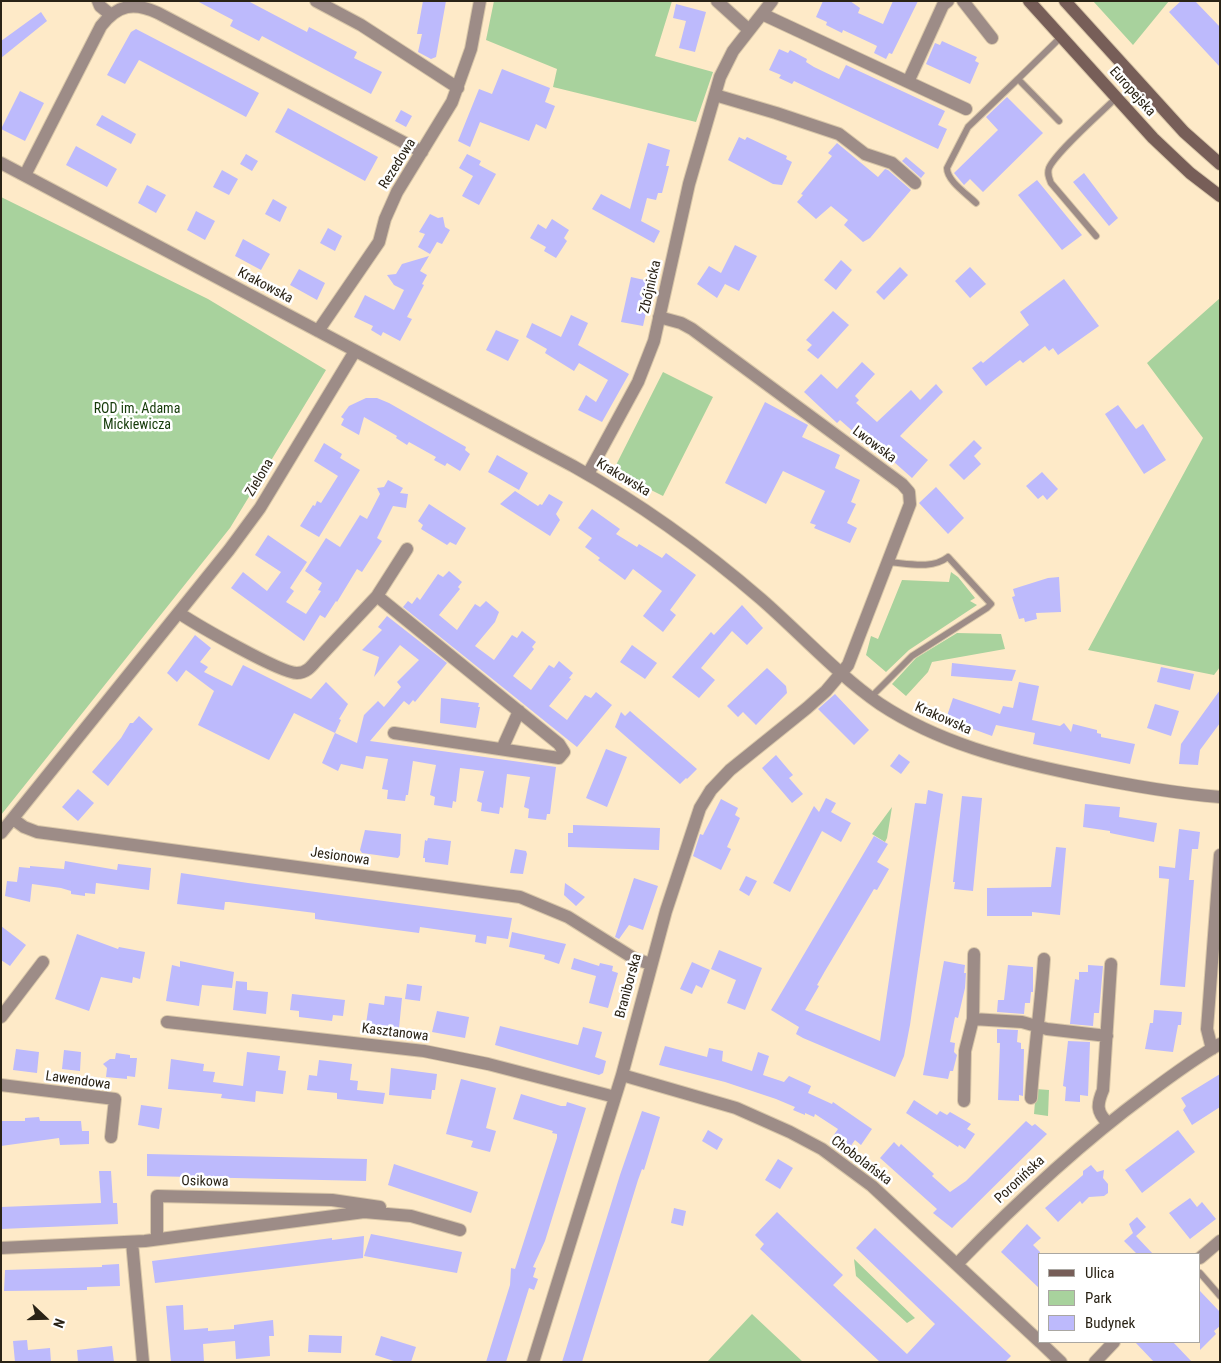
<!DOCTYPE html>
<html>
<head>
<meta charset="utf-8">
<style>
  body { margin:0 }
  #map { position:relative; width:1221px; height:1363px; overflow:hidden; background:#feeac8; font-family:"Roboto Condensed",sans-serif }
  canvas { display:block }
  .frame { position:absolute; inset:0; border:2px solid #2a2316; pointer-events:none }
  .legend { position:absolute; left:1038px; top:1253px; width:162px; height:90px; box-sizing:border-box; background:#fff; border:1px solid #aaa7a2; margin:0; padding:6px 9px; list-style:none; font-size:15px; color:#2a2316 }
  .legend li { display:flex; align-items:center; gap:10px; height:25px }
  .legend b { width:25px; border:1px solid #aaa7a2 }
  .north { position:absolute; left:20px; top:1293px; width:50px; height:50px; -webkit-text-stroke:4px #fff; paint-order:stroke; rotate:111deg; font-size:14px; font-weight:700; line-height:20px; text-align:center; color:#2a2316 }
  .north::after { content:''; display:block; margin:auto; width:18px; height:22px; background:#2a2316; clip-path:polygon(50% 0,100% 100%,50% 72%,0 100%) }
</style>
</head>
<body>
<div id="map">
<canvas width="1221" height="1363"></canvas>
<div class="frame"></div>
<ul class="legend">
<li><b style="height:6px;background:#775e58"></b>Ulica</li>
<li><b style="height:14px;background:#a8d29d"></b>Park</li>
<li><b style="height:14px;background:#bdbafc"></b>Budynek</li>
</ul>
<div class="north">N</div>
</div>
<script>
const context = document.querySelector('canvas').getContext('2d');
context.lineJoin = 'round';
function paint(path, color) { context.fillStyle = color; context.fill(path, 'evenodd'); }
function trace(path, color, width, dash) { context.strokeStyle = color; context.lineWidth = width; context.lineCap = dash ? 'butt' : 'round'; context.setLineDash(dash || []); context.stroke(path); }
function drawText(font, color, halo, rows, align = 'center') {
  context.font = font + ' "Roboto Condensed",sans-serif'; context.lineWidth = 5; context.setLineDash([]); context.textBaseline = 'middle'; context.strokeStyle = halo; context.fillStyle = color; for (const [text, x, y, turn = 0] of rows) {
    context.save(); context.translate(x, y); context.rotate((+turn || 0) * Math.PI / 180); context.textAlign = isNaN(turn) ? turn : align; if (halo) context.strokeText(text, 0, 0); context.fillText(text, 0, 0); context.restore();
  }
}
const green = new Path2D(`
  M494,1H672L655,56L713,72L696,122L553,87L557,69L486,40Z
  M1093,1H1169L1133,45Z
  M1,197L208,299L326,370L230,528L1,815Z
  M1220,298V667L1214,675L1088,650L1203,438L1147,363Z
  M663,372L713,397L663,496L613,471Z
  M951,572L958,577L975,598L970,601L977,605L909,650L886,672L866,655L871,636L878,639L902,580L949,582Z
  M957,633L1001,634L1005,649L932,662L928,672L906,696L892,684L916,658Z
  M892,807L887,838L885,842L872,834Z
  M1036,1089L1049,1090L1048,1116L1034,1114Z
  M854,1259L915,1318L907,1323L856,1276Z
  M752,1314L803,1362H707Z`);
const building = new Path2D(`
  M197,1H248L307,32L309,27L357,52L354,58L382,72L371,94L262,36L259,41L230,26L233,20Z
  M423,1H446L436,57L431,59L418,52L422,34H417Z
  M823,1H850L860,8L858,13L883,24L893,1H918L892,54L889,53L886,59L874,53L877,46L873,44L843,30L842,33L826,25L827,22L816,17Z
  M1181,1H1195L1220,27V67L1169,12Z
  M676,4L706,12L695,52L679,48L686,21L673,18Z
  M41,12L47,21L1,58V41Z
  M136,29L259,93L246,117L139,60L125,84L107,75L131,32Z
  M942,41L977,57L975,61L979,63L970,84L926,64L935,43L940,45Z
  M779,49L788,53L790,50L807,59L806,62L814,67L839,79L846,65L945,111L938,125L947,129L938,149L794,81L792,84L779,78L781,75L769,70Z
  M502,69L550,88L545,102L555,106L546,129L536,124L529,141L480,122L470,147L458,141L479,89L492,94Z
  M20,91L44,103L25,141L1,129Z
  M1007,97L1043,133L983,192L970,179L964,185L954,173L998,130L986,117Z
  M288,108L378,157L365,181L275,132Z
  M401,110L412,116L406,127L395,121Z
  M102,115L136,134L131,144L96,125Z
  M739,137L745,140L747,137L787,156L786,159L792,162L782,185L773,184L728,160Z
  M648,143L670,150L666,166H669L662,193H658L656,200L647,198L641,221L660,231L654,243L592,209L601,194L630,209Z
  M837,143L878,177L885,169L888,170L911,190L870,238L863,242L844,225L848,220L831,206L816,219L797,202L803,195L801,194L832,156L828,153Z
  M76,146L117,169L107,187L66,165Z
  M246,154L258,161L252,171L240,164Z
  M467,154L481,161L479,165L496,174L479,205L462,196L473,176L459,168Z
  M906,157L925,173L921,178L902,161Z
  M222,170L238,179L229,195L213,187Z
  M1084,173L1118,218L1109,226L1073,182Z
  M1037,180L1082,235L1062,250L1018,195Z
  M147,185L166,195L156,213L138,203Z
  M273,199L287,207L280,222L265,214Z
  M196,211L215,221L205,240L187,230Z
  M430,214L438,218L443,217L445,227L450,230L442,244L437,242L430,254L418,247L425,234L419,232Z
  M552,219L569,230L564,238L567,241L556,258L544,251L546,247L530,238L538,224L546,229Z
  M328,228L342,236L335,251L320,243Z
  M243,239L270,254L261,270L235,256Z
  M735,245L757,256L739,291L725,284L717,298L697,284L709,266L721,273Z
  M429,256L420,271L427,275L422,284L424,285L407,317L412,319L400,341L383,332L381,336L371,330L373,326L354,317L365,295L394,310L404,290L394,285L387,275L396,274L402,264Z
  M841,260L852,270L836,290L824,280Z
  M900,267L908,275L884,300L876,292Z
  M970,267L986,284L970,298L955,281Z
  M299,269L325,283L317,300L290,285Z
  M631,277L653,282L643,326L621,322Z
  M1064,279L1099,326L1058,355L1053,348L1049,351L1045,346L1023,363L1020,360L986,386L972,368L981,361L983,363L1029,325L1020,312Z
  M833,311L849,325L818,359L807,350L812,345L806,340Z
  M571,315L588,323L578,345L629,374L602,422L578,410L586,395L596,402L608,380L579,363L574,371L545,353L547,349L526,337L532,323L561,337Z
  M496,330L519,340L508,361L486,350Z
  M862,362L875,374L855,396L859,400L856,403L877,422L911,390L920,400L936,384L943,392L900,436L928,460L912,478L875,445L872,448L840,420L837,423L804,392L821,374L837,389Z
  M366,398H377L389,403L466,447L465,450L470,454L460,471L447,463L445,466L434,460L436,457L409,442L407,445L396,438L397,436L364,417L359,435L341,425L344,419L341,417L349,406Z
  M765,402L808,425L802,437L840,455L835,468L860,480L851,502L856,504L847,523L857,528L850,543L814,528L816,525L810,523L825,491L802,480L783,471L766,504L725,483Z
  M1118,405L1136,429L1143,424L1166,460L1144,474L1105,414Z
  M974,440L982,448L974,456L981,464L964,480L949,465Z
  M324,443L342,454L340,458L360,470L319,537L300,526L313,505L315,506L317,501L321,503L338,476L314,461Z
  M497,455L528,473L519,490L488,472Z
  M1042,472L1058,489L1047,500L1043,495L1038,499L1026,486Z
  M388,480L403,488L400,493L408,494L406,508L393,506L377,538L382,541L362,572L357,569L337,602L336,601L325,618L320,615L304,641L231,588L243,572L267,591L281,572L255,555L268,535L307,562L290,588L294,591L286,602L306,614L321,591L318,590L322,583L305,571L326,538L340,547L360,515L367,519L380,494L377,488L384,487Z
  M936,487L964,518L948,534L919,503Z
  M515,491L538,506L540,504L542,505L549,494L563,502L556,514L560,520L550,536L500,504Z
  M429,504L466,528L456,545L450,542L447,545L421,529L423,525L418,521Z
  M592,509L620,529L616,534L637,547L639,544L662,558L666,553L696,575L670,610L676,615L663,632L643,616L662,591L633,569L625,580L598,560L600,558L585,547L592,538L578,528Z
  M449,571L462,582L458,587L460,589L439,615L457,630L475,604L480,607L486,601L499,612L495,622L475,646L494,660L512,635L517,638L522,631L536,642L532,647L534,649L513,676L531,690L549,665L554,668L559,661L573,673L569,678L571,679L549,706L567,720L585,695L591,698L596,692L612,705L577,747L403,607L408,601L412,604L417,597L420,600L438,574L443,577Z
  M1059,577L1061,612L1036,613L1037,619L1025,622L1024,618L1019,619L1012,597L1015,596L1013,589L1048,578Z
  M742,605L763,628L747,645L732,631L701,668L715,680L699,698L672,677L711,632L714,635Z
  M387,616L447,663L415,702L413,700L409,705L404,701L370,741L556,767L550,814H547L546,820L528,818L529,809L524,807L530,777L507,774L503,808L500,807L499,814L481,811L482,803L477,801L484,771L460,768L456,802L453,801L452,808L434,805L435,797L430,795L436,765L413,761L408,795H406L405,801L387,799L388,790L382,789L388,759L366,756L363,769L341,764L338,771L322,763L335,733L357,743L364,715L378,701L384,707L401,687L397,682L419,660L400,645L374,677L379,657L362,650L382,630L378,627Z
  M195,635L211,648L200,662L208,667L204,672L232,686L243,665L311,699L326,682L348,704L339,719L341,720L335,733L294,713L269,760L198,725L214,691L186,670L177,682L167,673Z
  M632,645L657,663L645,679L620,662Z
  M952,663L1016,670L1012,681L951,676Z
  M1161,667L1194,674L1190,690L1157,682Z
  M767,668L786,686L787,693L756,725L743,712L738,717L727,706Z
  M1019,682L1039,686L1032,720L1060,726L1064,723L1071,732L1073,724L1097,730V733L1101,734V737L1135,744L1130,764L1033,744L1035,733L996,725L992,736L946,719L953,698L1000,714L1003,706L1013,708Z
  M1220,690V723L1200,750L1198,765L1179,764L1181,744Z
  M835,694L869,730L854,745L818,709Z
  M441,698L479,703L478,707H480L476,728L440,723Z
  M1155,704L1179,711L1171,736L1147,728Z
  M630,711L697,769L687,779L686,778L680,784L615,727L621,712L625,716Z
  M139,716L153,729L108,786L92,772L121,738L130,723H133Z
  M606,749L627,757L607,807L586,798Z
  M899,754L910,762L901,774L890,766Z
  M776,755L793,775L789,778L803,794L792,803L762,768Z
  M78,789L94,803L78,821L62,807Z
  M928,790L943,794L910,1025L904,1056L895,1077L803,1038L796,1034L799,1027L771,1010L874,836L888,844L877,862L889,869L877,890L874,889L825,971L817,985L819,986L805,1010L880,1041L915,803L926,804Z
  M962,796L982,798L973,891L954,889L955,882H953Z
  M826,798L836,803L831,812L851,823L841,842L822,831L790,892L773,883L814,806L819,812Z
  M721,799L738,808L735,815L740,818L727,847L731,849L721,870L693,856L700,834L703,835Z
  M1085,804L1120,807L1119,817L1157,823L1154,842L1110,833V831L1083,827Z
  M573,825L660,828L659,850L568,847V833H573Z
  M1179,829L1200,832L1198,849H1192L1189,880H1194L1185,987L1160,985L1169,879L1159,878V866L1175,868Z
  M365,830L401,834L400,855L398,858L362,853L360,850Z
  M428,838L451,841L448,865L425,862V858H423L425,840L427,841Z
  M1056,847L1066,848L1060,915L1032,912V916H987V888L1051,887Z
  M515,849L526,851L527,854L523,874L510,873Z
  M65,861L117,870L118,864L151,868L149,890L96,883L95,894L85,893V896L71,894V891L61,888L32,884L30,902L5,896L7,881L17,882L19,867L30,868V866L64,869Z
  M181,873L248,883L512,918L508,939L487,936L486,944L475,942L476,935L420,927L419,933L374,927L315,919V913L229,902H225L224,910L177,904Z
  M746,876L757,881L749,896L739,890Z
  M634,878L658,886L643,930L629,925L619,939L615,937Z
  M565,883L585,897L576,906L564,895Z
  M1,926L26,945L10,966L1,960Z
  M512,932L566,944L559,964L544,959L545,955L509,947Z
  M77,934L118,949L119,947L145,952L140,979L133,977L132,983L101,977L89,1011L55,999Z
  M719,950L762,968L745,1010L727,1003L736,980L711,969Z
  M574,958L599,966L600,963L613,966L612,971L618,973L608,1008L589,1003L596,976L571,969Z
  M180,961L234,972L232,988L202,985L199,1006L166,1001L172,965L180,967Z
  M944,961L965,965L964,973H966L965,988L958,1018L955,1017L950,1042L955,1043L954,1052L957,1055L953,1071H950L948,1079L923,1075Z
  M692,962L710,970L702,988L696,985L692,994L680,989Z
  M1008,965L1033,967V992H1031L1030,1003H1025L1024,1014L997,1012L998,1000H1004Z
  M1088,965L1103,966L1099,1013H1094L1093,1026L1070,1024L1075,979L1079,980V972H1088Z
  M236,981L247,982V990L268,992L266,1014L233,1010Z
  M407,984L422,986L420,1001L405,999Z
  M292,994L345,1000L343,1016L333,1015L332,1021L299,1017V1011L290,1010Z
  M385,996L402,998L399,1028L366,1024L369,1003L384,1005Z
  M1154,1010L1182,1012L1181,1025H1178L1173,1052L1145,1049L1150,1023H1153Z
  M437,1011L469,1017L465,1038L432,1032Z
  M500,1026L578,1045L583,1027L602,1032L595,1057L606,1061L603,1073L599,1075L495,1045Z
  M997,1029L1018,1030L1017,1042L1021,1043V1049H1024L1023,1096L1019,1095V1101L998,1100L1000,1043H997Z
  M1068,1041L1090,1042L1088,1096L1080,1095V1102L1065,1101L1066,1087L1063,1086Z
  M665,1046L707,1057L709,1048L723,1051L722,1061L752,1071L758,1052L769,1056L763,1075L784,1082L789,1076L811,1086L808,1093L832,1104L833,1102L872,1129L861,1145L855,1140L848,1150L831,1139L838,1129L815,1114L814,1117L805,1113V1115L793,1110L795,1107L776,1099L725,1082L659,1065Z
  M16,1049L39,1052L37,1073L13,1070Z
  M64,1050L81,1052L80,1071L62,1069Z
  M247,1052L280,1056L278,1070L286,1071L283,1094L256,1091L255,1102L221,1098L222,1094L168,1089L171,1059L204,1064L203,1071L215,1072L213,1082L243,1086Z
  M116,1053L130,1055V1058H137L135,1077L127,1076V1079L106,1077L107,1068L103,1064L110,1059H115Z
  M319,1060L352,1064L350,1080L358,1081L357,1090L385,1093L383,1104L337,1099V1093L307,1090L309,1075L317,1076Z
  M391,1068L437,1074L435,1090H432L431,1099L389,1095Z
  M1220,1074V1107L1192,1125L1183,1110L1186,1106L1181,1098Z
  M461,1079L496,1088L486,1128L496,1131L490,1152L471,1147L473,1141L446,1134Z
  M521,1094L561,1106H566L567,1102L586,1108L545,1241L533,1267L536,1268L533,1277L538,1279L534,1290L529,1288L506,1362H486L510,1285L511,1268L515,1269L557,1138V1134L552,1133L553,1131L513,1119Z
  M914,1100L937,1115L940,1111L947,1115L950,1112L971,1124L967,1129L975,1134L965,1149L959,1145L958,1147L906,1113Z
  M141,1105L162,1108L159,1129L138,1125Z
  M642,1111L660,1117L644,1170L642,1169L638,1180L582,1362H562L620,1175Z
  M39,1117L40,1121H81L82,1131H89V1144L60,1145L59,1138L1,1146V1121H25V1118Z
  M1026,1121L1032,1126L1035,1124L1047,1134L952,1228L933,1213L937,1209L880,1158L894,1142L899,1147L901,1144L934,1174L932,1176L950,1192L966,1181Z
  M708,1130L723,1139L717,1150L702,1141Z
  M1178,1130L1195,1152L1142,1193L1125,1170Z
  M147,1154L367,1159L366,1181L147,1176Z
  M778,1159L793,1168L780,1189L765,1180Z
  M394,1164L478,1192L471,1213L388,1185Z
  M1091,1165L1097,1172L1104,1170L1103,1178L1108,1184V1193L1104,1196L1089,1197L1082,1204L1080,1201L1058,1222L1045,1208L1083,1175V1171Z
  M99,1171H111L113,1203H117L118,1224L1,1229V1207L101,1203Z
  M1190,1198L1197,1207L1202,1202L1216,1219L1190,1239L1169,1213Z
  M674,1208L686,1211L683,1226L671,1223Z
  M777,1212L843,1275L833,1285L907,1354L935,1324L856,1248L875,1228L1011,1356L1005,1362H880L760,1249L764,1244L755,1235Z
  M1137,1217L1146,1227L1136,1236L1153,1254H1137L1124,1241L1133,1233L1129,1224Z
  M1027,1224L1041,1238L1033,1245L1040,1252V1289L1001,1252Z
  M371,1234L462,1252L457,1273L364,1256Z
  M364,1236L363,1258L155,1283L152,1261L332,1238V1240Z
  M119,1264L120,1286L87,1287V1290L4,1291L5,1270L102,1267V1265Z
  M1200,1291L1220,1312V1326L1214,1331L1216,1334L1200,1350Z
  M183,1305L184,1330L208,1328V1331L234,1329V1325L273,1320L274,1336H269L270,1356L236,1359L235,1341L203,1344L204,1362H171L166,1306Z
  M309,1335L342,1336L341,1353L308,1352Z
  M381,1336L416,1347L411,1362H397L375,1355Z
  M27,1340L28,1350L50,1348L51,1362H15L13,1341Z
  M1135,1342H1173L1192,1362H1154Z
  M112,1346L114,1362H78L77,1350Z`);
const service = new Path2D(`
  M1059,121L1018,79L1061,37
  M976,203C967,194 947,181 947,168L968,127L1018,79
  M1096,236L1051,183C1049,178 1047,174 1049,168C1056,152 1102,112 1117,97
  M871,697L912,656L987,608L991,604L948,557C932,570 906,563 887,562
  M1200,1273L1220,1296`);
const minor = new Path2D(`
  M98,1L100,6L111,15
  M316,1L361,25L458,88
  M717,1L749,30
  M963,1L992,38
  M762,14L966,109
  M908,82L943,5L948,1
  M715,95L776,113L839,134L865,154L892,163L915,183
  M1,163L573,466C641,504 702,548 761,599C800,633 838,675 880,704C939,743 1006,760 1074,774C1122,784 1171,793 1220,797
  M25,175L101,26C118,4 134,2 158,13L422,152
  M318,331L379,242L385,219L397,192L452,102L471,49L480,1
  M588,474L638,382L654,341L689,184L720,77L733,51L772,1
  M377,596L559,744L564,752L559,758L394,733
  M179,613C197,625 280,673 297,673C306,673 311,667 316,661L377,596L407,549
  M502,749L519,711
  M13,819L24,827L37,832L520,897L568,917L635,959L651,964
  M1,833L229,550L260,508L355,351
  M974,954L973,1019L1022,1022L1047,1029L1107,1036
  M1,1017L43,962
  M167,1022L424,1051L488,1064L615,1097
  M1212,1049L1207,1029L1220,855
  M622,1075L736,1108L790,1132L822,1149L872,1186L1040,1342
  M1,1085L115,1099L111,1137
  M1031,1098C1034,1051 1041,1005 1044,959
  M964,1101L965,1051L973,1019
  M1108,1123C1096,1112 1097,1104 1103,1090L1111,964
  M157,1239V1196L332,1200L380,1207
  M132,1242L143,1362
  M1,1248L145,1241L364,1212L411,1216L460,1230
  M1200,1258L1220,1241
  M957,1264C1017,1202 1078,1145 1147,1094C1171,1076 1195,1058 1220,1044
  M1040,1342L1061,1362
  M533,1362L622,1075L666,911L700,808L711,790L730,770L807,708L826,691L848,665L910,504L909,492L902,484L692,329L681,323L659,317
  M1095,1362L1114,1342`);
const secondary = new Path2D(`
  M1029,1L1153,138L1190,173L1220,196
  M1065,1L1184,132L1220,164`);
const streetNames = [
  ["Europejska",1132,92,48],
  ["Rezedowa",398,164,-58],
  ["Krakowska",265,286,28],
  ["Zbójnicka",651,287,-77],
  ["Lwowska",874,445,37],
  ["Zielona",260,478,-59],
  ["Krakowska",623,478,31],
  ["Krakowska",943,719,24],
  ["Jesionowa",340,857,8],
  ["Braniborska",629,986,-75],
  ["Kasztanowa",395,1033,7],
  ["Lawendowa",78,1081,8],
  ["Chobolańska",861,1161,37],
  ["Poronińska",1020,1180,-43],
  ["Osikowa",205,1182,1]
];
const parkNames = [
  ["ROD im. Adama",137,409],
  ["Mickiewicza",137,425]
];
paint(green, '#a8d29d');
paint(building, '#bdbafc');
trace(service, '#d8c6a8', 8);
trace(minor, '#d8c6a8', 14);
trace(secondary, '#d8c6a8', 14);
trace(service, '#9d8c87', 6);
trace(minor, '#9d8c87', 12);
trace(secondary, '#775e58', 12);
drawText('14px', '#2a2316', '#fff', streetNames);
drawText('14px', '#153b09', '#fff', parkNames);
</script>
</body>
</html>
